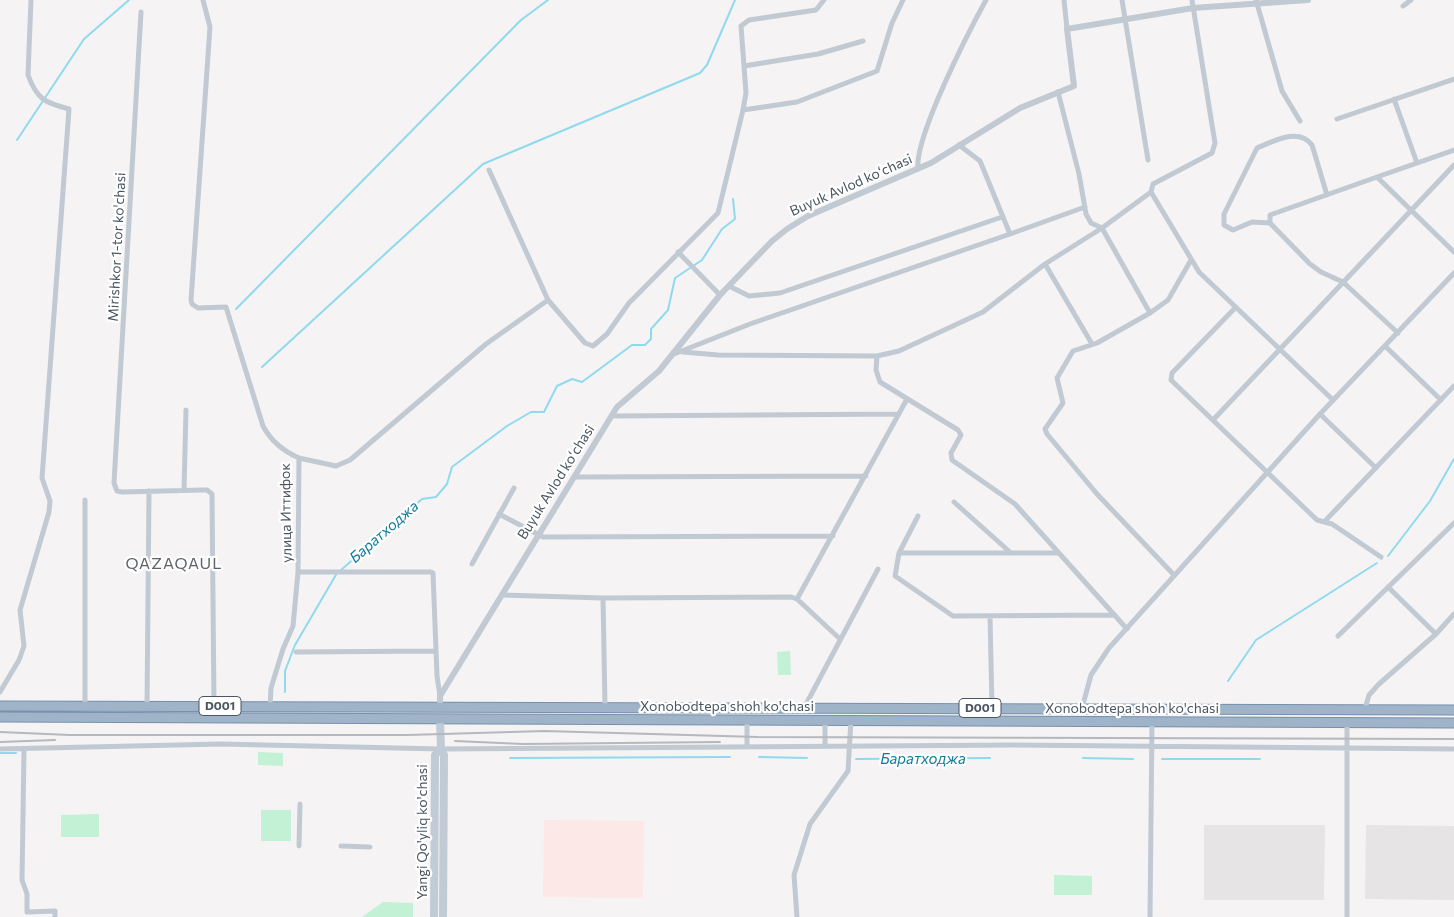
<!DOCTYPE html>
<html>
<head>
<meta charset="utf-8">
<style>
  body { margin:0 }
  canvas { display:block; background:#f5f3f3 }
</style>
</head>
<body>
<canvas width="1454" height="917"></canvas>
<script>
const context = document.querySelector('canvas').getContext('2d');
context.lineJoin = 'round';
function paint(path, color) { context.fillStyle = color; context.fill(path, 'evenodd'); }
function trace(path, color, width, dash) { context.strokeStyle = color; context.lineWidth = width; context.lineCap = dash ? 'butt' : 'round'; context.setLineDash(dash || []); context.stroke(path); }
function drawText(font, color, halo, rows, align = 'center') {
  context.font = font + ' Commissioner,sans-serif'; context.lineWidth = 4.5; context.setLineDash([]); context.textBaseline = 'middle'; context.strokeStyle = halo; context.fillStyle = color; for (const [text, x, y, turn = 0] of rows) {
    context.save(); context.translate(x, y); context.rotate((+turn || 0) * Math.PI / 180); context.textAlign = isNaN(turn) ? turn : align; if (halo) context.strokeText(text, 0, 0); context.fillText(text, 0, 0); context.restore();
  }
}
const education = new Path2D(`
  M1204,825H1325L1324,900H1204Z
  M1366,825L1454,826V900L1365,899Z`);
const medical = new Path2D(`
  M544,820L644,821L643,898L543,897Z`);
const green = new Path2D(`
  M790,651L791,675H778L777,652Z
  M258,752L283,753V766L258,765Z
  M261,810H291V841H261Z
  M99,814V837H61V815Z
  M1054,875L1092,876V895H1054Z
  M383,902L413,903V917H362Z`);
const stream = new Path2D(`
  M17,140L84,39L129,0
  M236,309L521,20L548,0
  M262,367L483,164L700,73L707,65L735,0
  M1388,556L1430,501L1454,459
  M341,570L422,499L436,497L447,484L452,467L507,426L531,412H544L557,386L572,379L582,382L632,345H645L651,339V329L668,310L675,278L702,260L722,229L735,219L733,199
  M1228,681L1256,640L1377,563
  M285,692V671L295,645L337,573
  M0,753H16
  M759,757L807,758
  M510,758L730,757
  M1083,758L1133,759
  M856,759L990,758
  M1162,759H1260`);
const minor = new Path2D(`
  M203,0L210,27L191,300L192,304L198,308L226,307L263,426C271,441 283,451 299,458L298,572L293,626L283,649L271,688L270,706
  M1064,0L1067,29
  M1122,0L1148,160
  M1256,0L1282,91L1300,121
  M1403,6L1411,0
  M141,12L114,483L117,491L122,492L202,490H207L212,494L214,706
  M744,66L818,54L863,41
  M1058,92L1079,174L1086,214L1091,223L1102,228L1150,313L1097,343L1073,351L1057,378L1063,403L1045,429L1047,434L1097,494L1174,575
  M1394,99L1417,163
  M743,110L746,93L741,26L749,20L816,10L824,0
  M1337,119L1454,79
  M959,145L980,161L1010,234L1085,207
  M918,169C914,138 969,31 986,0
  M489,170L548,300L585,343L593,346L607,334L629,303L718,213L743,110L797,102L877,71L892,23L903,0
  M1377,177L1454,150
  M1151,192L1199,272L1333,400
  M1270,223L1252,222L1233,230L1224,225V214L1257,148C1274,141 1299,127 1312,145L1327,195
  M678,252L720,295
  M1045,264L1092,344
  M729,286L749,296L780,293L1002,217
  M1236,307L1172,373L1171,380L1317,520L1332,524L1381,557
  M1150,313L1168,300L1191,260
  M1398,333L1343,282L1321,272L1310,264L1270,223V215L1377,177L1454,252
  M1385,346L1441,400
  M683,352L718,355L877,356L899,351L983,312L1045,264L1102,228L1151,192L1153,184L1212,153L1215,143L1213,131L1192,0
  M674,354L750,324L1010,234
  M877,356L876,370L880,382L958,430L961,435L951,453L952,460L1015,504L1127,629
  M1320,414L1376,468
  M612,416L899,414
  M1213,420L1454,165
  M299,458L336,466L350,460L486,344L548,300
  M575,477L866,476
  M184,490L186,410
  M85,500V706
  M954,502L1011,553
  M499,514L543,537L833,536
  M918,516L899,553L895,576L953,616L1114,615
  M1325,521L1454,386
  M899,553H1059
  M472,564L514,488
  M298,572H431L433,573L437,676L440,696
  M1388,587L1436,634
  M502,595L603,598L791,597L797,599L840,639
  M603,598L605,707
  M797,599L907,399
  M990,616L992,708
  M1338,636L1454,523
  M296,652L435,651
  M0,692L19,660L24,646L20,610L49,512L50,501L42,478L69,109C46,103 37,100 28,75L31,0
  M147,706L149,491
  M804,708L878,569
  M1082,708L1091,675L1109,648L1320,414L1454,273
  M1365,709L1369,695L1379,684L1436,634L1454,614
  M747,720V746
  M825,746V721
  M0,749L221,744L441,749L1014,745L1454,749
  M24,749L22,880L27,894V912L55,911V917
  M299,846L300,804
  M341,846L370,847
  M797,917L794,875L810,824L848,771L851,720
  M1150,917L1152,721
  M1347,917V722`);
const tertiary = new Path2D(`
  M440,706V696L617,407L659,371L720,295L772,241L787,229L808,216L931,163L1020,108L1074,86L1067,29L1193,8L1308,0`);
const secondary = new Path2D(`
  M440,719L441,749L444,755L443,917
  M434,917L435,755L441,749`);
const trunk = new Path2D(`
  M0,706L1454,710
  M0,717L1454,723`);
const rail = new Path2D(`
  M0,732L70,735H408L545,731L758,737L1454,739
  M455,741L523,744L720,742
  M0,742L55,740`);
const shields = [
  [220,706,42],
  [980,708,42]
];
const shieldNames = [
  ["D001",220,706],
  ["D001",980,708]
];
const streetNames = [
  ["Buyuk Avlod koʻchasi",851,185,-24],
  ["Mirishkor 1-tor ko'chasi",117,247,-87],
  ["Buyuk Avlod koʻchasi",556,482,-58],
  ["улица Иттифок",286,513,-91],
  ["Xonobodtepa shoh ko'chasi",727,706],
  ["Xonobodtepa shoh ko'chasi",1132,708],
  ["Yangi Qo'yliq ko'chasi",422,832,-90]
];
const waterNames = [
  ["Баратходжа",384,532,-41],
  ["Баратходжа",923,759]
];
const quarterNames = [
  ["QAZAQAUL",174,564]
];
paint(education, '#e6e4e5');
paint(medical, '#fce8e6');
paint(green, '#c3f1d5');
trace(stream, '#90daee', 2);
trace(trunk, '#7690ad', 11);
trace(minor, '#c1cad2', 5);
trace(tertiary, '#c1cad2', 6);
trace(secondary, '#c1cbd6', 8);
trace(trunk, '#9fb4c9', 9);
trace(rail, '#b5b8bd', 2);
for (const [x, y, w] of shields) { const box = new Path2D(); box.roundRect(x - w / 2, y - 9.5, w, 19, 4); context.fillStyle = '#fff'; context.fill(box); trace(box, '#4a5661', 1); }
drawText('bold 12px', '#4a5661', null, shieldNames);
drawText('14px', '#4a5661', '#fff', streetNames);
drawText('italic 15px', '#0c7c9b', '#fff', waterNames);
context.letterSpacing = '1px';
drawText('16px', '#5f6368', '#fff', quarterNames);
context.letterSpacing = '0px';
</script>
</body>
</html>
